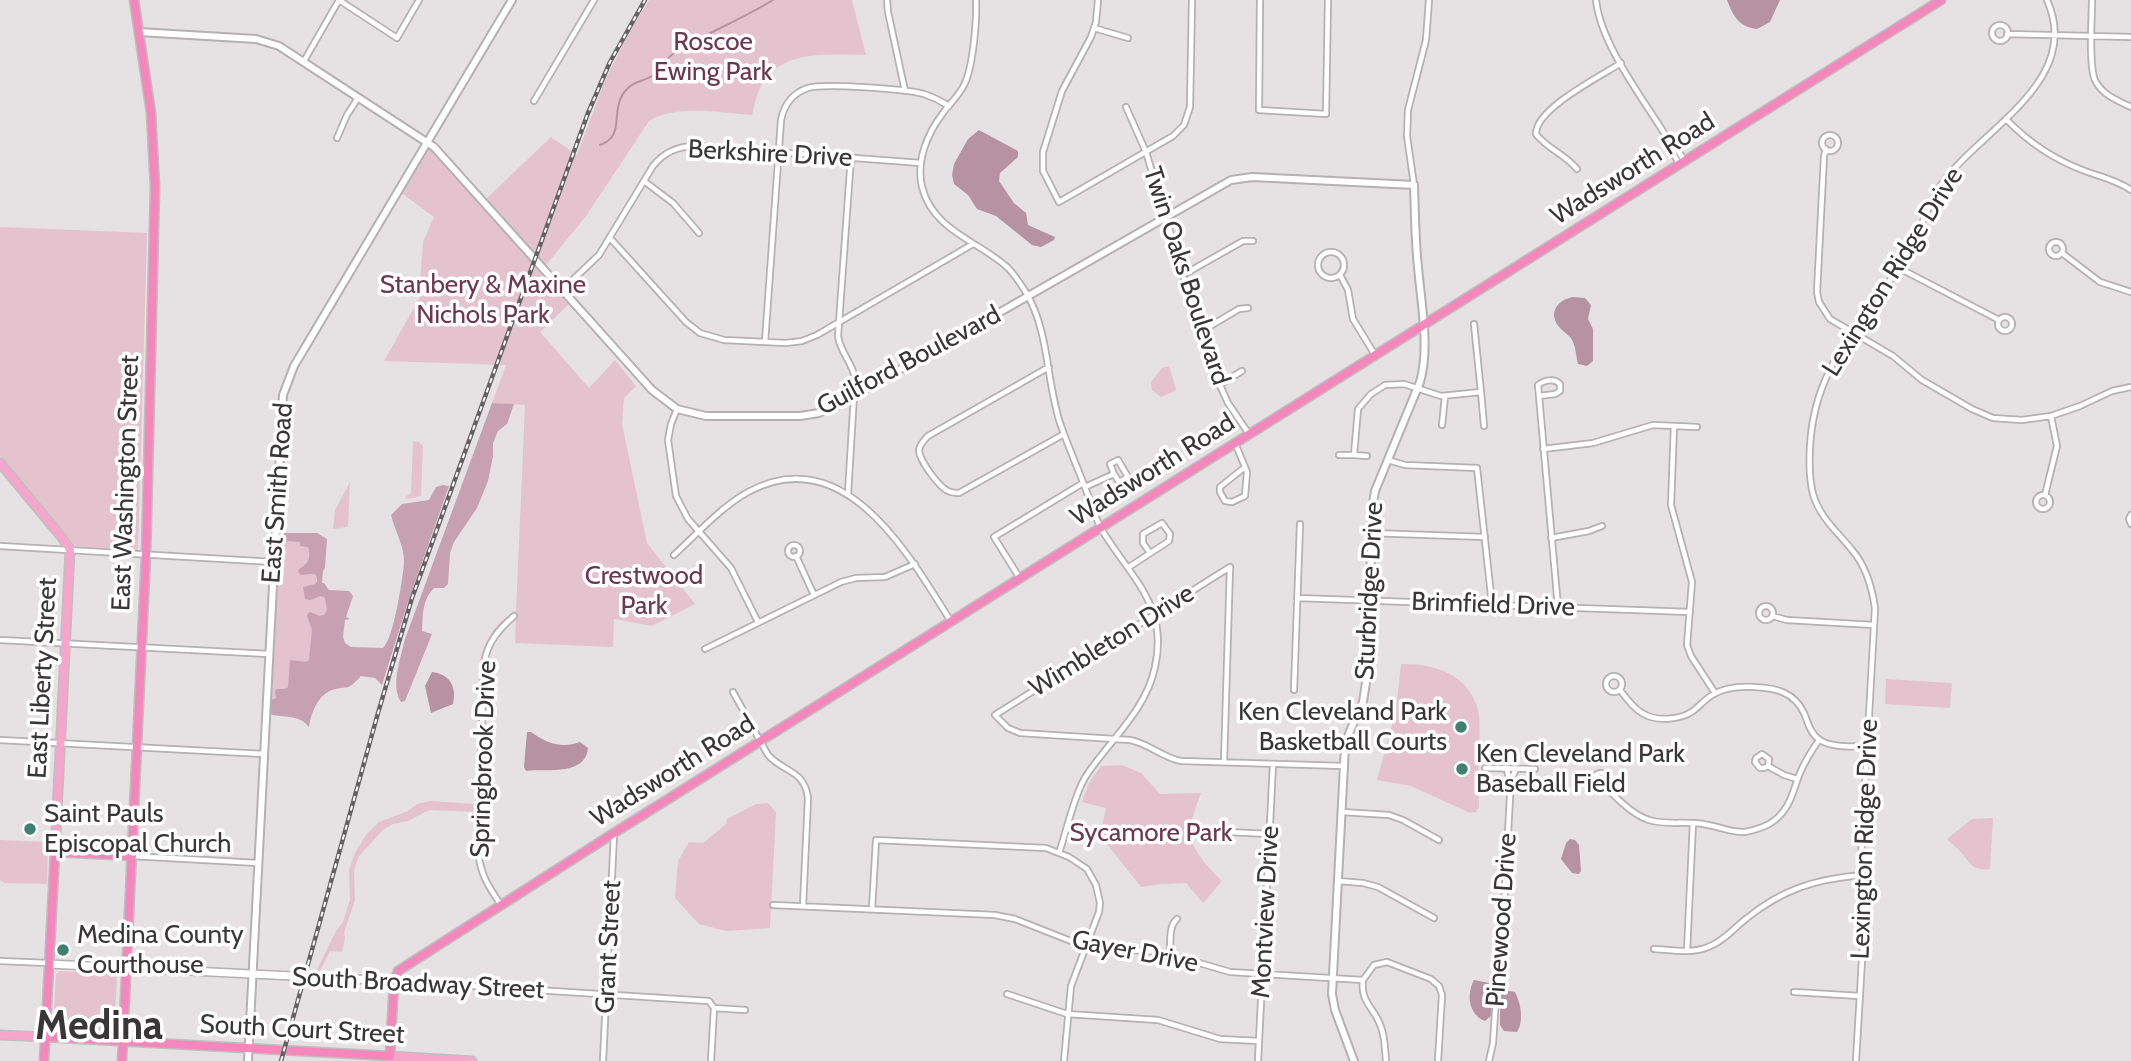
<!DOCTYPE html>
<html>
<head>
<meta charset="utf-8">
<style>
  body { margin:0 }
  canvas { display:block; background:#e6e1e3 }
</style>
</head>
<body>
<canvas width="2131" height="1061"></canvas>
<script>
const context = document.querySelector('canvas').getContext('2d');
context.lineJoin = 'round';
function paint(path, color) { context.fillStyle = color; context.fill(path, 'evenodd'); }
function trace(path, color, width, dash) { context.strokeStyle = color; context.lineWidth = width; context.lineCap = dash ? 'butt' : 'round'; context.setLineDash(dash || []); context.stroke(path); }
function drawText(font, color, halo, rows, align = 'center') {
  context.font = font + ' Cabin,sans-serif'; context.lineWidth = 7; context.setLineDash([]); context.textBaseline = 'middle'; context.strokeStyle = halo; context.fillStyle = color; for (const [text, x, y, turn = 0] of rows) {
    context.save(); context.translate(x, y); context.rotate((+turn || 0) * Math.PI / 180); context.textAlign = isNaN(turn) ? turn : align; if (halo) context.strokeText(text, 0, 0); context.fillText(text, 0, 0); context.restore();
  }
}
const green = new Path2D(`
  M649,0H852L866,55C827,55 775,48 758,93C755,100 754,108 752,115C721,113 676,104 649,121L586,216L546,265L485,200L551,137L577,155L604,83L627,36Z
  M429,144L515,239L570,303L540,332L589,388L615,360L636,386L624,398L622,424L647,543L695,604L652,626L614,619L613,647L515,643L516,618L514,615L493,634L486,649L478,812L429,810L408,821L393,824L383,830L359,856L354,870L355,900L344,932L345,938L342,952L330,951L317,977H313L336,931L343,922L350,900L349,870L355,853L366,835L379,822L408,811L417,804L430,801L475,804L480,661C485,640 496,621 516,611L525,405L492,403L506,365L384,361L419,299L423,242L434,217L400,192Z
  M0,227L147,233L138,550L76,546L0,456Z
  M1169,366L1176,389L1175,391L1161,397L1152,390L1151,382L1162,368Z
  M413,441L419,442L423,446L421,496L406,499L405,497L411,493Z
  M350,482L348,527L333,529L335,510Z
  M284,533L285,541L300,542L308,546C311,558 309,563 299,569L301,575L313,574L316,575L317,598L321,596L326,598L327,610L324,615L319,617L311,612L308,619C314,627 314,648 310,657C305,669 281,698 269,700L277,539Z
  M1401,664C1433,663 1469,674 1478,710C1481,723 1479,739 1479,753C1478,771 1479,789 1479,807L1476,812L1470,813L1411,786L1377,780L1396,710Z
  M1886,679L1952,683L1950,708L1885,704Z
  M1122,765L1141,773L1160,794L1201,793C1183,837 1189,848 1222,881L1203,903L1186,883L1162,884L1141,887L1100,835L1106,808L1082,802L1089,783L1101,766Z
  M768,803L776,812L770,928L726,931L699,924L675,898L678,861L689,842L703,843L726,824L727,819L756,804Z
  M1993,818L1990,869C1977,871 1971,866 1964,856C1960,850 1952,844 1947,839L1972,819Z
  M0,840L48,842L47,884L5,883L0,880Z
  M60,971L114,974L117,977L114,1032L112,1034L56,1031L53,1029L56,974Z`);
const forest = new Path2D(`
  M492,403L514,404L507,424L498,431L493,443V456L488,481L477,508L454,542L450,553L448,584L444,588H434C422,600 423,615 422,631L432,634L405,701L401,702C390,686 401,657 405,639Z
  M443,485L449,486L408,602L382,685L375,678L361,676C346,692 350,685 332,690C318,695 311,713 309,727C299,714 284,718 269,714V700L276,698L275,691L277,689H285L288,687L290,660L306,662L309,660L312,630L307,616L308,613L311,612L319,616L324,615L327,610L325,598L321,596L310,600L305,599L303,587L315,584L317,581L316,575L313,574L301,575L298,572L299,569C309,563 311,558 308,547L300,546V542L285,541L284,533H317L327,539L325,568L323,571L322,583H324L329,590L349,591L353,596L346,617L350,619L345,620L343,637L345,643L351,647L383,648C394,637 402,582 404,564C405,546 395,532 391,515L402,504L429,500L436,487Z`);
const water = new Path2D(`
  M1727,0H1780L1770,22L1757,29C1739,27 1733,16 1727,0Z
  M979,130L1018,151V157L1000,173L999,181L1014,203L1026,213L1028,225L1055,237L1054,240L1041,247L1032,245L996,216L977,209L968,195L954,184L952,175L954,164L968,139Z
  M1573,297L1585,298L1591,305L1588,319L1593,329V361L1587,366L1578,364C1576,356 1576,349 1573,342C1571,336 1566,334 1561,329C1547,315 1556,300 1573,297Z
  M432,672C450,674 457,687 453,704L431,713L425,686Z
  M527,732H531C546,743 562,749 580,742L588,748C585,777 545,768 526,771L524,767Z
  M1570,839L1575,840L1579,845L1581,871L1579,874L1572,873L1561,859L1566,843Z
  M1474,980L1494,984L1491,1016L1485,1021C1469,1015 1466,995 1474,980Z
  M1504,990L1515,992C1521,1003 1524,1022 1517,1032L1504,1031L1500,1025V995Z`);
const stream = new Path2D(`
  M600,145C628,135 607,108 628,88C635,81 644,81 652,76C662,71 665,59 674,53C706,33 741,20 773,0`);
const minor = new Path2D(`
  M339,0L397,38L419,0
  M887,0L888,12L905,91
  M976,0C977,21 973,65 965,83C960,95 950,103 943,113C927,134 916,161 922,187C933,231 979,241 1008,268C1016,276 1021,285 1027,294C1050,335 1046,383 1061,426C1069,448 1078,469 1086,490C1091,503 1095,518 1102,530C1130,577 1169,605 1155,667C1146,710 1112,738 1088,773C1076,789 1066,832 1059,853
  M1098,0L1096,22L1091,37L1062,91L1043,152V171L1059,202L1173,136L1184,125L1190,107L1192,0
  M1260,0L1259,110L1326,114L1328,0
  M1596,0C1601,45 1642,97 1666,136L1672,141L1684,160
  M2092,0C2092,17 2088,70 2096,82C2103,95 2118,101 2131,107
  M1992 33a8 8 0 1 1 16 0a8 8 0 1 1-16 0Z
  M1094,28L1128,38
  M2007,34L2131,37
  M304,61L339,0
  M534,101L594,0
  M1126,107L1146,152L1209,361L1228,403L1249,434
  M2006,119C2028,142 2055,160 2085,171C2101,177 2117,180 2131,190
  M1822 143a8 8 0 1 1 16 0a8 8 0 1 1-16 0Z
  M1666,137L1668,144L1679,164
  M337,138L347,115L358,98
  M1826,149L1824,156L1817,292L1819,302L1830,319L1893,356L1922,380L1972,409L1993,418L2022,420L2051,416L2080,406L2112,391L2131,387
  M1577,169C1565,154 1546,148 1536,134C1535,109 1601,76 1621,63
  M644,181L673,203L699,233
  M1414,185L1407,136L1408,110L1426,40L1429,0
  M610,238L686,322L700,333L724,340L786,343L802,341L817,335L973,244
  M2049 249a7 7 0 1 1 14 0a7 7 0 1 1-14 0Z
  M1318 265a13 13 0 1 1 26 0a13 13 0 1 1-26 0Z
  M2062,253L2100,282L2131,292
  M1899,268L1999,320
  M1183,275L1243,241H1253
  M1340,275L1348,290L1353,319L1375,355
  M562,290L599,255L653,166C664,152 678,146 696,146L921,163
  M1998 324a7 7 0 1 1 14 0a7 7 0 1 1-14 0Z
  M1200,332L1239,309L1248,308
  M765,342L781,120C784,105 793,93 808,88C824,83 906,89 924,94C933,97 941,101 949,106
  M1049,367L928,436C924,440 920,444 919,450C919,460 939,487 948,491C952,493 954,493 959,493L1064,434
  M1219,385L1242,371
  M1481,392L1484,426
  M1539,396L1555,394L1560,391V384C1554,378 1544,380 1538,385L1558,607
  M677,409L671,424L668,440L676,496L688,519L731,568L758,622
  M1442,425L1445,396
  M1674,426L1671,505L1692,582L1687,645L1691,656L1715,693
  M1235,443L1245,467L1220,487V492L1225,501L1232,502L1245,496L1247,472L1245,467
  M1543,449L1593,443L1653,425L1697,427
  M1339,455H1354L1358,409L1371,394L1385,385L1404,384L1441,396L1481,392L1474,324
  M1354,455L1367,456
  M1388,460L1405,465L1477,468L1492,604
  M1085,487L1114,474L1119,482L1128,477L1118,460L1110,464L1114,474
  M848,494L855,378C852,362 840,352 838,336L851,157
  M2036 502a7 7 0 1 1 14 0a7 7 0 1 1-14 0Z
  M2045,495L2057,446L2051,416
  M2131,515L2129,519L2131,524
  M1371,533L1485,537
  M1551,538L1589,531L1602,526
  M788 551a6 6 0 1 1 12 0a6 6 0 1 1-12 0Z
  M0,546L274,562
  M674,555C697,534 721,507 748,492C844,440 908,553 950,620
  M796,556L814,595
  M1129,567L1169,541L1170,534L1162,523L1143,534V543L1150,553
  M1230,567L995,715L1008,728L1020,733L1130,740C1148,743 1163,758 1181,761L1344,766
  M1019,577L994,537L1083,483
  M1297,598L1690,612
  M1759 613a7 7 0 1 1 14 0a7 7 0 1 1-14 0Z
  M1772,616L1787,620L1874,625
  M0,640L269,654
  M705,649L841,582L856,578L885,577L915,564
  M1606 684a8 8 0 1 1 16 0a8 8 0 1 1-16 0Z
  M1294,690L1300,524
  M1620,690C1626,698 1633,708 1642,713C1656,722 1680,720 1693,711C1700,706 1706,698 1714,694C1726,687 1741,686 1755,687C1776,688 1794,692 1804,713C1808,722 1810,734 1820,740C1832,748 1853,746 1867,747
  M733,692L768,755C784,773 804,769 808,798L803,906
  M0,740L264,754
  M1224,762L1230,567
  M1768,766L1769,759L1762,754L1756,758L1755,762L1760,768H1764L1768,766L1784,775L1797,779
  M1485,768L1535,769
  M1507,769L1508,775L1512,778L1516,769
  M1593 781a8 8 0 1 1 16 0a8 8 0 1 1-16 0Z
  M1606,787C1617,799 1633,815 1649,820C1667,826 1689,820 1708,825C1720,827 1733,833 1745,832C1755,830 1768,826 1775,820C1791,807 1793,790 1800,773C1805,761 1812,750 1819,740
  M1342,812L1389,815L1403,820L1439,840
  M1228,832L1270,834
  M132,856L258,863
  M1338,881L1363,883L1378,887L1434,918
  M501,905C488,886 480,874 478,850L484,664C487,643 498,630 514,616
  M773,905L995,915L1015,919L1086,947L1162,952L1230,972L1363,980L1374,965L1387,962L1431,979L1439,986L1442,995L1438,1061
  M872,909L876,840L1046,848L1069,857L1087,869L1096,885L1100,903L1099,912L1071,986L1064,1061
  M1654,949C1671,950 1692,954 1708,947C1723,942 1735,927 1747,918C1783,889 1816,879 1862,875
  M1687,951L1693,823
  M1170,954C1171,942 1168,927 1177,919
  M0,961L48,963
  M1363,980C1360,1003 1375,1008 1381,1027C1385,1037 1385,1050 1386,1061
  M394,981L709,1001L714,1008L711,1061
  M1794,992L1860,996
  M1007,994L1067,1014L1158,1020L1220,1039L1259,1041
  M714,1008L745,1010
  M603,1061L614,834
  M1258,1061L1273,764
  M1489,1061L1493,1043L1496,998L1501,962L1511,778
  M1856,1061L1865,909L1861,858L1875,608C1872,587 1866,566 1852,550C1837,531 1820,518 1813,494C1809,478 1809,463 1810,447C1814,362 1865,323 1906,256C1920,234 1926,207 1941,185C1979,130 2084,82 2047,0`);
const tertiary = new Path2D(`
  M139,32L256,39L279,46L434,147L652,390L677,409L706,416H800L819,413L836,406L1231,180L1252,177L1414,185C1415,212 1415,240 1418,267C1421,303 1430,348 1420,382L1375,491L1372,509L1368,669L1363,702L1350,731L1345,746L1332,994L1335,1010L1354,1061
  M248,1061L283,395L294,366L512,0`);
const secondary = new Path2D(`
  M49,964L394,981`);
const primary = new Path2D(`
  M0,463L59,534L69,547L70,551L55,852
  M0,1035L45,1037
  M390,1061V1056L472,1061`);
const trunk = new Path2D(`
  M45,1037L390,1056L394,981L398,971L614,833L1941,0
  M44,1061L55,852L132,856
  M122,1061L146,555L155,187L151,113L134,0`);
const rail = new Path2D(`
  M281,1061L378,713L412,598L588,113L610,62L645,0`);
const markers = [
  [1461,727,7,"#40806f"],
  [1462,769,7,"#40806f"],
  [30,829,7,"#40806f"],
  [63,950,7,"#40806f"]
];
const parkNames = [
  ["Roscoe",713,42],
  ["Ewing Park",713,72],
  ["Stanbery & Maxine",483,285],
  ["Nichols Park",483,315],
  ["Crestwood",644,576],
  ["Park",644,606],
  ["Sycamore Park",1151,833]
];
const streetNames = [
  ["Berkshire Drive",770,154,3],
  ["Wadsworth Road",1633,169,-32],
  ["Lexington Ridge Drive",1893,272,-58],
  ["Twin Oaks Boulevard",1186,276,72],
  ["Guilford Boulevard",909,361,-28],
  ["Wadsworth Road",1153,470,-32],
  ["East Washington Street",126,483,-88],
  ["East Smith Road",278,493,-86],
  ["Sturbridge Drive",1370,591,-87],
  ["Brimfield Drive",1493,605,2],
  ["Wimbleton Drive",1112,641,-32],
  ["East Liberty Street",43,678,-87],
  ["Springbrook Drive",484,759,-88],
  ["Wadsworth Road",673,771,-32],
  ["Lexington Ridge Drive",1865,839,-88],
  ["Montview Drive",1266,912,-87],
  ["Pinewood Drive",1502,920,-86],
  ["Grant Street",609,947,-87],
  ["Gayer Drive",1135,952,11],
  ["South Broadway Street",418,984,3],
  ["South Court Street",302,1030,3]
];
const poiNames = [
  ["Ken Cleveland Park",1447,712,"right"],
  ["Basketball Courts",1447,742,"right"],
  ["Ken Cleveland Park",1476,754],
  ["Baseball Field",1476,784],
  ["Saint Pauls",44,814],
  ["Episcopal Church",44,844],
  ["Medina County",77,935],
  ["Courthouse",77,965]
];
const townNames = [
  ["Medina",99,1027]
];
paint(green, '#e4c3cf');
paint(forest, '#c7a1b0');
paint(water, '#b793a1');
trace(stream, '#b793a1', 2);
trace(minor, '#b5b0b2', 8);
trace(tertiary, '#b5b0b2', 10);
trace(secondary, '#b5b0b2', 10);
trace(primary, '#bfbfbf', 11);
trace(trunk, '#bfbfbf', 11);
trace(minor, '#fff', 4.5);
trace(tertiary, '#fff', 6);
trace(secondary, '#fff', 7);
trace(primary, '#f7a6cb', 8);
trace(trunk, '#f488ba', 8);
trace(rail, '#646162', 4.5);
trace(rail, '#fff', 2, [5]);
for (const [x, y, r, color] of markers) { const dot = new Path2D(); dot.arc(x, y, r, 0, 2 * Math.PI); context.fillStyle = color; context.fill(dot); trace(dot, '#fff', 2.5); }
drawText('26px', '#6b384f', '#fff', parkNames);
drawText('26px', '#383636', '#fff', streetNames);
drawText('26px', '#383636', '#fff', poiNames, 'left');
drawText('bold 40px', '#383636', '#fff', townNames);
</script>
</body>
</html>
